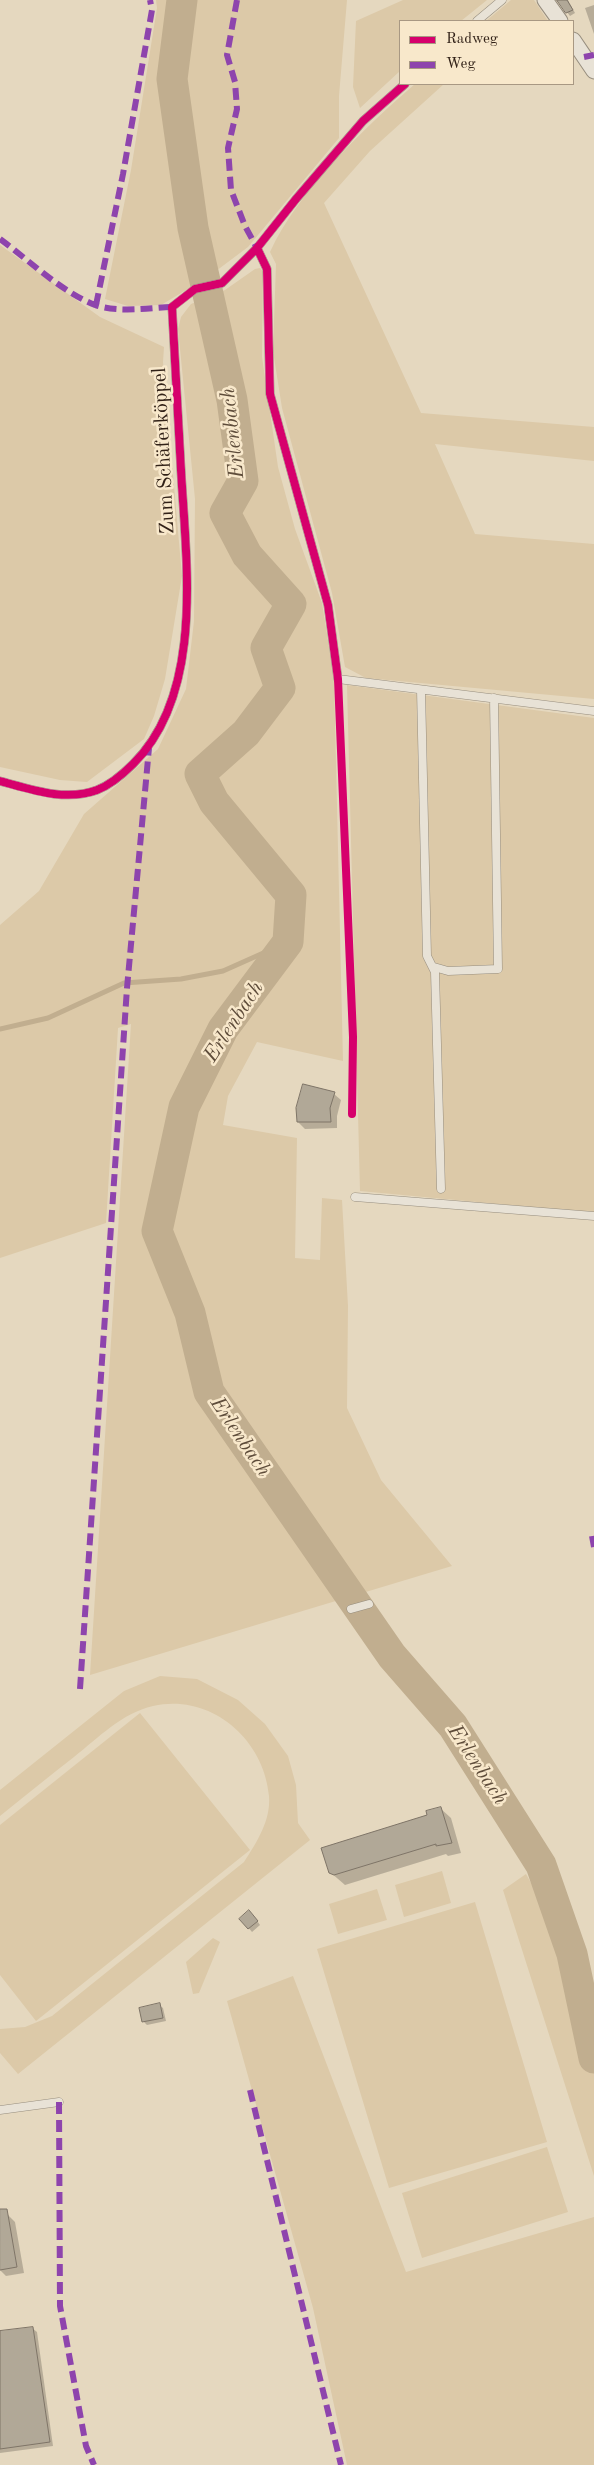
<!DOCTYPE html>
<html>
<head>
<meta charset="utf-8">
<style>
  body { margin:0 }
  #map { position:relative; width:594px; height:2465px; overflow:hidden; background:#e5d8bf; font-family:"Old Standard TT",serif }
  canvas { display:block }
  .legend { position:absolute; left:399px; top:20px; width:175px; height:65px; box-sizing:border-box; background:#f8e8cb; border:1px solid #a89883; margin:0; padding:6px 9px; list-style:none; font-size:15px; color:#312117 }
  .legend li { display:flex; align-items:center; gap:10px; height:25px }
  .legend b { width:25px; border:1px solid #a89883 }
</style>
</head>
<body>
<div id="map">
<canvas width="594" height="2465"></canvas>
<ul class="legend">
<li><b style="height:6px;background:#d6006c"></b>Radweg</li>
<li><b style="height:6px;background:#8e44ad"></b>Weg</li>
</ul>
</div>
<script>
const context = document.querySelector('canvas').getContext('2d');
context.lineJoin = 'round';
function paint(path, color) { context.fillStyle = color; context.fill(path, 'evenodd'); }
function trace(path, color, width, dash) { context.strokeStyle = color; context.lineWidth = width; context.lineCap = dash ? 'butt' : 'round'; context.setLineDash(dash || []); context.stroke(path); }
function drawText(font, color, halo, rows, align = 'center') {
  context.font = font + ' "Old Standard TT",serif'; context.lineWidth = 5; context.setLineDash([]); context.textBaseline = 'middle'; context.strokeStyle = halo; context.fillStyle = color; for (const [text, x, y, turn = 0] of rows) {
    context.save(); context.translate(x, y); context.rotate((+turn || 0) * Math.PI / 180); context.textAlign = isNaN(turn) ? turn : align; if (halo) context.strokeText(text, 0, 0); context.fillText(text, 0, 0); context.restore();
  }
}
const green = new Path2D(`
  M156,0H347L339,96V138L248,247L208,277L161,305L128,306L105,299L131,170L157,8Z
  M403,0H487L461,21H400V71L360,108L353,87L356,21Z
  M511,0H534L548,21H486Z
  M415,84H444L370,151L324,203L421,413L594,427V461L435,444L475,534L594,544V699L366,678L345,667L332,593L282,408L273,351L276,264L270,252C298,191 364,128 415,84Z
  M0,245L100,317L164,347L163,362L182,576L165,679L154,716L144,739L87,782L60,780L0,767Z
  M260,268L263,271L262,357L278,467L295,529L322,603L334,678L343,1061L257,1042L228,1096L223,1125L297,1138L295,1258L320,1260L322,1198L342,1200L348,1306L347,1408L381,1480L452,1566L90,1675L131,1024L118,1028L106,1223L0,1258V925L39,891L84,814L158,749L186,689L194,621L195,499L178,329L181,317L191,304L225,290L255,269Z
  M347,685L594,718V1213L360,1191Z
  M160,1676L197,1679L238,1700L265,1724L288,1756L296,1785L298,1823L310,1840L18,2074L0,2053V2029L25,2027L52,2016L244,1862C257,1842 271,1820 269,1796C264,1739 211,1693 153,1706C122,1713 98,1738 74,1757C49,1776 25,1796 0,1816V1790L124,1691Z
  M140,1713L250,1850L36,2021L0,1975V1825Z
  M442,1871L451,1903L404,1917L395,1885Z
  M526,1874L594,1995V2176L503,1890Z
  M377,1889L387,1920L338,1934L329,1904Z
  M475,1902L547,2142L389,2188L317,1949Z
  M213,1938L220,1942L199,1993L193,1994L186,1962Z
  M293,1976L406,2272L594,2217V2465H347L313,2308L227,2001Z
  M547,2147L568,2212L422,2258L402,2193Z`);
const shadow = new Path2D(`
  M558,0H568L575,13L570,16Z
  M594,5V34L585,8Z
  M334,1094L341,1100L337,1116V1128L305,1129L298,1122Z
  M440,1808L451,1818L461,1853L448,1856L446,1854L345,1885L330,1872Z
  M253,1915L260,1925L252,1932L241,1919Z
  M159,2005L163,2008L166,2021L147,2025L144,2022L141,2009Z
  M8,2215L15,2222L24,2273L6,2276L0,2270V2217Z
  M32,2328L37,2332L53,2446L0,2453V2333Z`);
const stream = new Path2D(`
  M0,1029L48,1018L124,983L181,979L223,971L288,942`);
const river = new Path2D(`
  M182,0L172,79L193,228L232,400L243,481L225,513L247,555L291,604L266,648L280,688L246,733L200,774L214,802L291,895L288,942L223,1029L184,1107L157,1231L190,1313L209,1392L392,1656L453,1726L541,1865L572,1954L594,2058`);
const building = new Path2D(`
  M557,0H567L573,10L566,13Z
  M303,1084L335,1092L330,1108L331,1122H297L296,1108Z
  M441,1807L452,1843L436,1846V1844L334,1875L329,1873L321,1848L427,1815L426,1811Z
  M249,1910L258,1921L248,1929L239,1919Z
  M160,2003L163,2018L142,2022L139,2008Z
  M0,2209H7L17,2267L0,2270Z
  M33,2327L50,2442L0,2449V2331Z`);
const lane = new Path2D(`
  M477,21L502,0
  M257,248L267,269L270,394L328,605L338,679L594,711
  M421,690L427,956L435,972L441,1189
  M0,781C30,789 65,802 97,790C110,785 123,774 133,764C205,693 186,561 181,470C178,416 175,361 172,307L195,289L222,283L257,248L296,199L363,121L405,84
  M434,967L448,971L498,969L494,698
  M355,1197L594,1216
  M351,1609L369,1604
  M0,2110L59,2102`);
const street = new Path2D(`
  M545,0L560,21
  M573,40L594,71`);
const quiet = new Path2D(`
  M237,0L227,55L235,82L237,109L228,148L231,190L245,226L257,248
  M584,57L594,55
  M0,239C30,261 60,291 95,305C118,313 148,308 172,307
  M96,305L123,174L152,10L150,0
  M592,1536L594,1547
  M80,1689L127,988L149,748
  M250,2090L341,2465
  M59,2102L60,2306L86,2446L94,2465`);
const cycleway = new Path2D(`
  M257,248L267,269L270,394L328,605L338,679L353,1037L352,1114
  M0,781C30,789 65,802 97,790C110,785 123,774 133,764C205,693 186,561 181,470C178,416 175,361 172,307L195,289L222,283L257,248L296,199L363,121L405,84`);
const streetNames = [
  ["Zum Schäferköppel",164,451,-93]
];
const waterNames = [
  ["Erlenbach",233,433,-96],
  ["Erlenbach",234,1022,-57],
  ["Erlenbach",240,1437,56],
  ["Erlenbach",477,1765,57]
];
paint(green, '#dcc9a8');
paint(shadow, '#0003');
trace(stream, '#c1ae8f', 5);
trace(river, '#c1ae8f', 31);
paint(building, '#b1a897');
trace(building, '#7e7467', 1);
trace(lane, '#968d7e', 9);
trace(street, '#968d7e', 17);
trace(lane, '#e8e2d6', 8);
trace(street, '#e8e2d6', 15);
trace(quiet, '#8e44ad', 6, [12, 6]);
trace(cycleway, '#d6006c', 8);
drawText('20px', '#312117', '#f8e8cb', streetNames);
drawText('italic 21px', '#5e4c3a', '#f8e8cb', waterNames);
</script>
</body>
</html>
